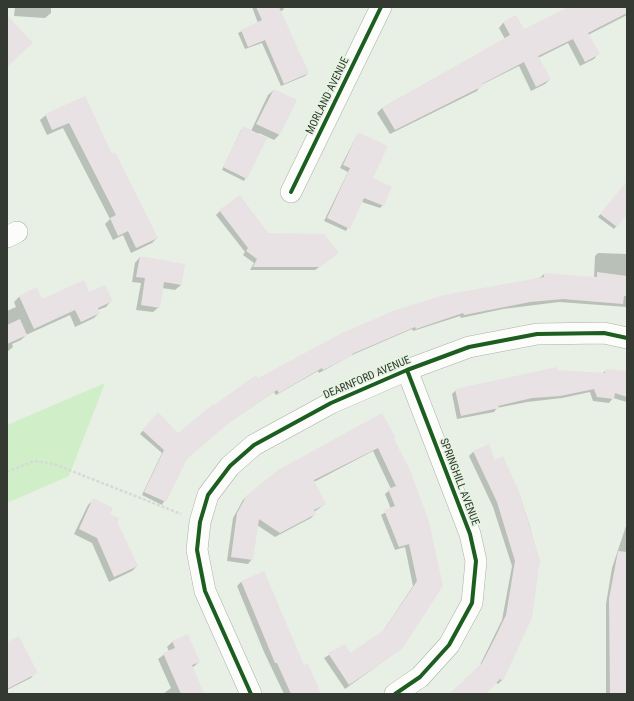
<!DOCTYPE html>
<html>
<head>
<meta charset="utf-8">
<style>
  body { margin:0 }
  #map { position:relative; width:634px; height:701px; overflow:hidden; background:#e8f0e5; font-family:"Roboto Condensed",sans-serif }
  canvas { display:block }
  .frame { position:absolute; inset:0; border:8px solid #343932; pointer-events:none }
</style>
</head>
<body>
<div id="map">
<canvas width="634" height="701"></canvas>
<div class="frame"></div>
</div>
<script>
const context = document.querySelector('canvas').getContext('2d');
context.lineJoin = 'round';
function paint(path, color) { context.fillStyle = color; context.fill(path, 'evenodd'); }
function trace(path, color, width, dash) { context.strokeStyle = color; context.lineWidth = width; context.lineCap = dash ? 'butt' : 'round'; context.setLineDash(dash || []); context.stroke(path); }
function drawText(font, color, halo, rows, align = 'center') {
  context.font = font + ' "Roboto Condensed",sans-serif'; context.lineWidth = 3.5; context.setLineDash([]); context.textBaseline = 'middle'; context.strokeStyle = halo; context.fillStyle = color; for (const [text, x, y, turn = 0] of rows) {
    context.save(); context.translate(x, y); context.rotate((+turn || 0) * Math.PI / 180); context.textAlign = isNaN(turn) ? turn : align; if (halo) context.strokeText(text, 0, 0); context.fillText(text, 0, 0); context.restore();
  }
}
const green = new Path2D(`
  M105,383L69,476L7,503V425Z`);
const shadow = new Path2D(`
  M15,7H51V13L45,18L14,16Z
  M252,7H283L284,9L280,12L308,73L305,76L281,86L262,43L245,49L238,33L258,23Z
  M574,7H627V15L588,35L598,54L594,59L580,66L568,43L538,58L550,79L545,84L531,91L519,66L481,85L477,91L390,134L377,113L382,108L505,39L499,28L503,23L516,16L524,31Z
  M274,90L296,100L279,135L274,140L259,133L258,135L265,138L244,181L222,170L241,130L244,127L251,131L268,95Z
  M85,97L112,155L157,238L152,243L131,253L123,235L113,240L105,224L110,219L63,128L47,135L40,120L46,115Z
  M358,133L372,179L383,205L380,208L362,202L346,231L324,221L348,172L340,168Z
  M627,182V213L614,229L598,217Z
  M220,211L268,234L334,256L315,270H250L254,263L243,255L245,252L216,215Z
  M598,253L627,254V307L559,302L503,309L461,318L460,316L413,331L412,329L352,355L319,373L318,371L276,395L274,392L224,426L186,459L162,505L142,495L162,453L140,434L155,416L178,434L214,407L258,380L541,277L544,274L594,278L595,256Z
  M140,257L181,285L175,290L162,288L159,307L153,312L136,310L141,283L132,282L135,263Z
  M89,294L111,301L106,307L98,310L99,313L94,318L75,327L70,315L26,335L21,340L12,344L13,347L7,352V311L16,307L14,302L19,297L42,300Z
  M606,370L627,372V402L613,398L609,403L593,401L590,392L562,398L527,402L497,408L494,412L457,419L452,394L456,390L556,371L602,374Z
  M393,439L442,586L402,648L345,689L324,658L345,645L350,654L382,633L413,586L405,547L395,550L381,515L391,509L385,494L391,489L373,451L314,482L325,504L314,512L315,514L311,518L275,537L257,525L252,559L248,564L227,561L233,518L243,500L247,496Z
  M473,452L495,462L518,490L530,527L539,562L502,680L498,684L494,681L475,694H453L478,669L502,620L512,566L493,507L469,456Z
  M93,500L117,523L137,566L132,571L109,582L92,543L74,534L88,505Z
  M627,523V694H606V604L612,568Z
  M264,572L304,667L320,694H284L264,652L237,586L241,582Z
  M173,641L199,662L192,668L204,694H163L171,688L158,659L169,651L167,647Z
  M7,643L36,672L31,678L7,690Z`);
const building = new Path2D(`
  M256,7H279L309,73L284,84L265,40L248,47L241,30L262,20Z
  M568,7H627V13L588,33L600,54L585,62L573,39L538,56L551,79L536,87L524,62L482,84L483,86L395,130L382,108L510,35L503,22L516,15L524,29Z
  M7,15L33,43L7,67Z
  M274,89L297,100L280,135L256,124Z
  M85,96L112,154L115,152L158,238L136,248L128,231L118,236L110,218L116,215L69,123L52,130L45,114Z
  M243,126L267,138L247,179L223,167Z
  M358,132L388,146L373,178L392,187L384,206L364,198L350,229L327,218L350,168L343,165Z
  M627,181V215L617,227L600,214Z
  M240,195L268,233L324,234L339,253L320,267H253L257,259L246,251L248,248L219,210Z
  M140,256L185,264L182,285L164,282L160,308L141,305L145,278L136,277Z
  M597,272L627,276V296H624L623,304L563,299L530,302L464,315L463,313L416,329L415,327L352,354L353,355L323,370L322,368L279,393L277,390L229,423L187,459L166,502L144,492L164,450L142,430L158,412L178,433L213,404L214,405L256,375L258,378L342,333L393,311L444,295L544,277V273L597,277Z
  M84,280L89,292L105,285L113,301L98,308L100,313L81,322L75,310L34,329L19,296L37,287L42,299Z
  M20,319L27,335L7,344V325Z
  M557,367V370L605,373V369L627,371V397L615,393L614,399L597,397L594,389L560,396L532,398L498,406L499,408L461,416L455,389Z
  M382,413L396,438L394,439L410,470L429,521L443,586L402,649L349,685L328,653L345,644L350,653L384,630L417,581L409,544L399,547L384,510L395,506L388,489L396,486L378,448L314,480L326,504L314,510L316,514L280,533L259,519L253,560L231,557L237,513L247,495L278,470Z
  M489,444L495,460L503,456L518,489L540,560L532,618L503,681L500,679L486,694H449L482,663L494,640L506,615L515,561L497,502L473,451Z
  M93,498L113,508L110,514L119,518L118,523L138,566L114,577L97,538L79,529Z
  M618,551L627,552V694H610L609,599Z
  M264,571L304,665L308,663L321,694H291L277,663H275L241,581Z
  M188,634L200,662L192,665L204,694H181L163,653L175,648L172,641Z
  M19,636L38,673L7,689V642Z`);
const path = new Path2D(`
  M7,472L34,461L54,464L181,514`);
const minor = new Path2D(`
  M291,192L381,7
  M7,237L17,232
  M251,694L205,591L197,550L200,522L208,495L230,466L254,445L331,403L407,370L469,347L537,334L604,333L627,338
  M395,694L420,677L449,645L472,603L476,561L470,534L407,370`);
const cycleway = new Path2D(`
  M291,192L381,7
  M251,694L205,591L197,550L200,522L208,495L230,466L254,445L331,403L407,370L469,347L537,334L604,333L627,338
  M395,694L420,677L449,645L472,603L476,561L470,534L407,370`);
const streetNames = [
  ["MORLAND AVENUE",328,96,-64],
  ["DEARNFORD AVENUE",367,378,-23],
  ["SPRINGHILL AVENUE",459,482,69]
];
paint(green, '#d0efc8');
paint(shadow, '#0003');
paint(building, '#e8e2e4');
trace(minor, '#a9b0a7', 22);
trace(path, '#d7d9d6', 2.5, [3, 2]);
trace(minor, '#fcfdfb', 21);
trace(cycleway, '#1b5e20', 4);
drawText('11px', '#343932', '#e5f4e1', streetNames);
</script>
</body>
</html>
